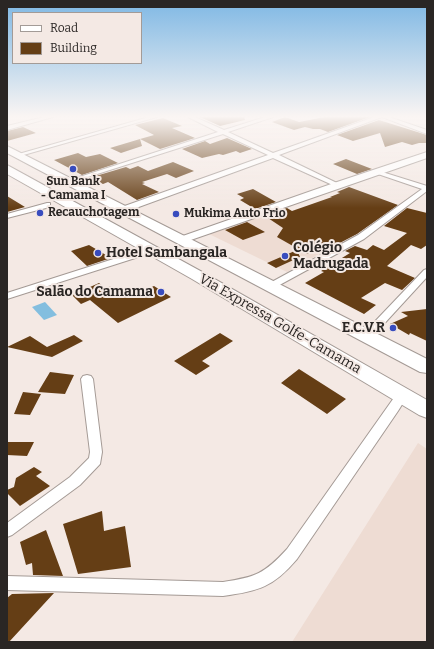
<!DOCTYPE html>
<html>
<head>
<meta charset="utf-8">
<style>
  body { margin:0 }
  #map { position:relative; width:434px; height:649px; overflow:hidden; background:#f4e9e4; font-family:Bitter,serif }
  canvas { display:block }
  .frame { position:absolute; inset:0; border:8px solid #2a2624; pointer-events:none }
  .legend { position:absolute; left:12px; top:12px; width:130px; height:52px; box-sizing:border-box; background:#f4e9e4; border:1px solid #a39b97; margin:0; padding:5px 7px; list-style:none; font-size:12px; color:#2a2624 }
  .legend li { display:flex; align-items:center; gap:8px; height:20px }
  .legend b { width:20px; border:1px solid #a39b97 }
</style>
</head>
<body>
<div id="map">
<canvas width="434" height="649"></canvas>
<div class="frame"></div>
<ul class="legend">
<li><b style="height:5px;background:#fff"></b>Road</li>
<li><b style="height:11px;background:#653e15"></b>Building</li>
</ul>
</div>
<script>
const context = document.querySelector('canvas').getContext('2d');
context.lineJoin = 'round';
function paint(path, color) { context.fillStyle = color; context.fill(path, 'evenodd'); }
function trace(path, color, width, dash) { context.strokeStyle = color; context.lineWidth = width; context.lineCap = dash ? 'butt' : 'round'; context.setLineDash(dash || []); context.stroke(path); }
function drawText(font, color, halo, rows, align = 'center') {
  context.font = font + ' Bitter,serif'; context.lineWidth = 4; context.setLineDash([]); context.textBaseline = 'middle'; context.strokeStyle = halo; context.fillStyle = color; for (const [text, x, y, turn = 0] of rows) {
    context.save(); context.translate(x, y); context.rotate((+turn || 0) * Math.PI / 180); context.textAlign = isNaN(turn) ? turn : align; if (halo) context.strokeText(text, 0, 0); context.fillText(text, 0, 0); context.restore();
  }
}
const built = new Path2D(`
  M282,208L345,240L287,272L209,234Z
  M418,443L427,449V642H292Z`);
const water = new Path2D(`
  M45,302L57,315L44,320L32,307Z`);
const building = new Path2D(`
  M200,117H244L245,120L220,126Z
  M285,117L299,122L325,117H370L328,132L320,129H313L305,127L294,130L272,122Z
  M163,118L182,126L172,128L195,138L160,149L140,139L154,135L135,125Z
  M379,120L427,135V143H419L412,145L402,142L385,147L380,133L353,141L337,135Z
  M23,127L36,133L7,141V131Z
  M227,138L252,149L240,153L236,151L223,155L219,154L202,158L182,149L205,141L210,144Z
  M140,139L142,146L121,153L110,148Z
  M78,153L86,157L100,154L118,163L82,175L54,160Z
  M346,159L372,169L357,174L333,164Z
  M173,162L194,171L176,178L167,174L142,182L145,183L142,184L159,192L137,200L108,182L103,184L89,178L126,167L130,169L138,166L148,171Z
  M349,187L398,205L357,234L334,246L329,244L307,254L277,237L283,228L265,216L287,208L292,211L332,197H330L340,193L337,192Z
  M253,189L276,202L255,209L240,200L244,198L237,194Z
  M7,196L25,207L7,212Z
  M407,208L427,213V245L421,249L411,245L387,266L415,278L402,290L385,283L361,298L376,305L364,314L305,283L324,272L321,271L350,253L345,251L355,246L367,250L373,245L384,250L407,233L384,226Z
  M247,222L265,232L243,240L225,230Z
  M89,245L111,258L87,266L71,251Z
  M297,250L300,257L276,268L267,263Z
  M99,283L105,288L112,286L121,293L127,292L131,296L154,286L171,297L118,323L90,300L81,304L72,295Z
  M427,309V341L410,333L409,335L390,324L408,316L401,312Z
  M220,333L233,341L202,361L210,366L196,375L174,361Z
  M74,335L83,341L52,357L7,347L30,336L47,347Z
  M299,369L346,399L327,414L281,383Z
  M50,372L74,375L65,394L38,392Z
  M23,392L41,394L30,415L14,414Z
  M7,442H34L27,456L7,455Z
  M34,467L42,472L36,476L50,486L20,506L7,493V490L14,487L16,478Z
  M102,511L104,531L125,526L131,567L78,574L63,524Z
  M46,530L63,576L33,575L32,563L26,565L20,542Z
  M54,593L9,642H7V598L12,594Z`);
const street = new Path2D(`
  M44,117H53L7,130V126Z
  M149,117H157L20,156L15,155Z
  M188,117H195L224,130L265,117H273L228,132L273,153L374,117H389L427,130V134L382,117L279,155L339,184L340,185L337,187L273,158L125,212H119V208L268,155L223,134L69,183L64,182L218,132Z
  M375,171H379L427,186V191L364,239L274,288H268L266,286L268,284L358,235L422,189L375,173Z
  M47,203H50V207L7,218V214Z
  M151,247L155,250L154,252L7,299V293Z
  M427,269V277L371,338H363L362,336L363,334L424,270Z
  M87,375L91,376L93,379L102,452L100,464L80,485L12,535L7,537V523L70,477L89,458L90,452L81,379L83,376Z
  M402,391L406,392L408,395L398,411L297,559C273,587 259,591 223,596L7,590V576L223,582C256,577 264,574 287,549L398,392Z`);
const secondary = new Path2D(`
  M427,152V158L185,242H177L175,240L177,238L334,183Z`);
const highway = new Path2D(`
  M7,146L427,359V373L420,372L7,153Z
  M7,165L204,273L427,400V418L419,415L192,279L7,174Z`);
const markers = [
  [73,169,4,"#384cbe"],
  [40,213,4,"#384cbe"],
  [176,214,4,"#384cbe"],
  [98,253,4,"#384cbe"],
  [285,256,4,"#384cbe"],
  [161,292,4,"#384cbe"],
  [393,328,4,"#384cbe"]
];
const farPoinames = [
  ["Sun Bank",73,182,"center"],
  ["- Camama I",73,196,"center"],
  ["Recauchotagem",48,213],
  ["Mukima Auto Frio",184,214]
];
const poiNames = [
  ["Colégio",293,248],
  ["Madrugada",293,264],
  ["Hotel Sambangala",106,253],
  ["Salão do Camama",153,292,"right"],
  ["E.C.V.R",385,328,"right"]
];
const streetNames = [
  ["Via Expressa Golfe-Camama",280,324,30]
];
paint(built, '#eedcd3');
paint(water, '#83bedf');
paint(building, '#653e15');
trace(street, '#a49a95', 2);
trace(secondary, '#a49a95', 2);
trace(highway, '#a49a95', 2);
paint(street, '#fff');
paint(secondary, '#fff');
paint(highway, '#fff');
const sky = context.createLinearGradient(0, 0, 0, 208);
sky.addColorStop(0, '#7fb8e4');
sky.addColorStop(0.56, '#faf5f3');
sky.addColorStop(1, '#faf5f300');
context.fillStyle = sky;
context.fillRect(0, 0, 434, 208);
for (const [x, y, r, color] of markers) { const dot = new Path2D(); dot.arc(x, y, r, 0, 2 * Math.PI); context.fillStyle = color; context.fill(dot); trace(dot, '#f4e9e4', 1.5); }
drawText('bold 12px', '#2a2624', '#f4e9e4', farPoinames, 'left');
drawText('bold 14px', '#2a2624', '#f4e9e4', poiNames, 'left');
drawText('14px', '#2a2624', '#f4e9e4', streetNames);
</script>
</body>
</html>
